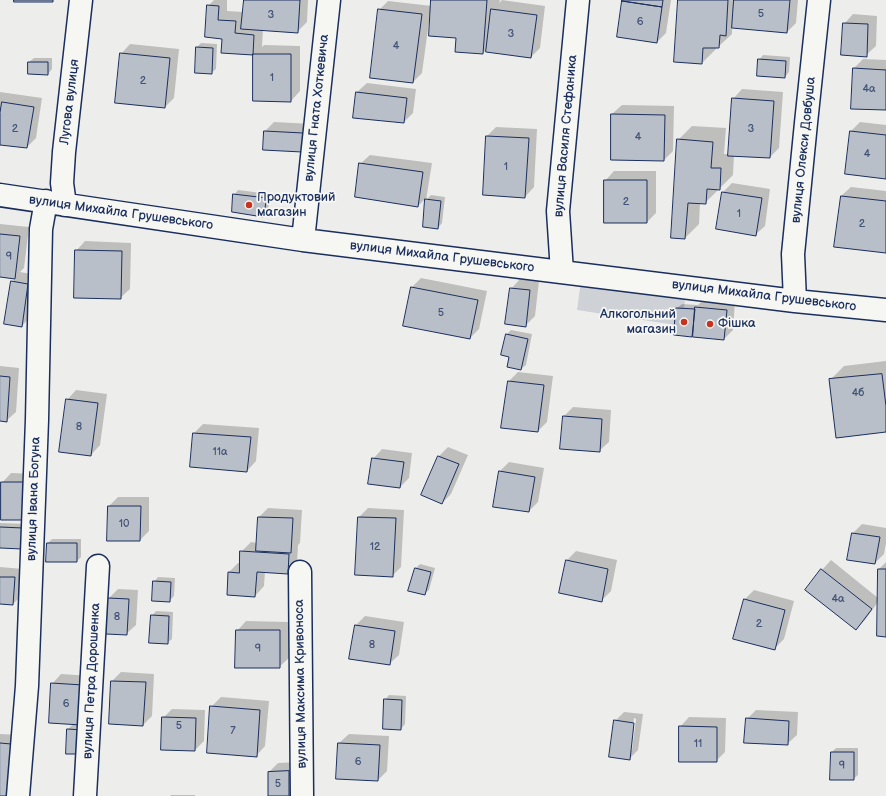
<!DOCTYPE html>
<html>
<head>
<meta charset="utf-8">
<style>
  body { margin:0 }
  canvas { display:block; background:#edeeec }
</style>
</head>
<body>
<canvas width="886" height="796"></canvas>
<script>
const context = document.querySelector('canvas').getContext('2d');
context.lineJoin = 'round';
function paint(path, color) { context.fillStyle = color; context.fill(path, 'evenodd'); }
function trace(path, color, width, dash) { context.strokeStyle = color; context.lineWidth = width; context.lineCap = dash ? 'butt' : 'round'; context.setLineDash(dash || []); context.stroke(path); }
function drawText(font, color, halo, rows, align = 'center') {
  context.font = font + ' "Balsamiq Sans",sans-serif'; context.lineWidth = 3.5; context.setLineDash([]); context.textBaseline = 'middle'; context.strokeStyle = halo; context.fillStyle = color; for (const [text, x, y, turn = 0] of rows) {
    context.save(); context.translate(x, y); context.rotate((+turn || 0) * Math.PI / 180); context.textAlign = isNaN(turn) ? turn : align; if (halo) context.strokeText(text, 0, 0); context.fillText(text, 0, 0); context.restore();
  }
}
const green = new Path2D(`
  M581,280L686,292L682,326L577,310Z`);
const shadow = new Path2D(`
  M214,0H227V11L244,12L245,0H308L307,22L297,32L263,29L262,47L264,45L300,46V91L291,101L254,100V52L253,54L223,38L208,6Z
  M432,0H500L499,3L502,0L545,6L540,48L531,57L487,49L483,53L456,51L457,37L431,14H430L422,73L413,82L379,10L388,1L432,6Z
  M623,0H671L666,33L657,42Z
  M679,0H798L796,23L787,32L733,27L732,28V34L718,47H716V49L702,63Z
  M853,14L877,16L876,46L866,55L844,24Z
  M201,43L217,44L216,69L211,73L197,47Z
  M130,44L179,49L174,98L165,107L121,54Z
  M763,55L790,57L789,72L785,77L759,60Z
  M34,58H52V69L48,74L29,62Z
  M863,59L886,60V109L854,68Z
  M367,83L416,89L413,113L404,122L355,117L357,92Z
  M742,89L783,92L779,148L770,157L734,155L733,175L705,203H700L699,224L685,238L678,140L692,126L726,128L724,154H729L733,99Z
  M0,92L42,98L36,138L27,147L0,143Z
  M622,105L674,106L673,151L664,160L612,159V114Z
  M274,122L312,124L302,151L265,131Z
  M860,122L886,125V178L846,173L851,131Z
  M496,127L537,129L534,187L525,197L487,136Z
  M370,155L432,163L426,200L431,195L445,197L442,223L438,228L424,226L427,197L418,206L360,164Z
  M614,171H656V213L647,222L605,181Z
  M732,183L770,189L765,226L755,235L723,192Z
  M851,187L886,191V252L836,246L841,196Z
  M238,190L270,194L268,211L263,216L234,195Z
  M0,224L29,227L24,268L20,272L37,275L31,316L22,326L12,282L16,278L0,276Z
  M85,241L131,243L130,289L120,298L76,251Z
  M421,278L487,291L479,329L470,338L412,287Z
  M520,279L539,281L535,316L525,326L511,289Z
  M705,298L735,301L733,330L724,339L694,333L691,336L677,308L682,304L698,305Z
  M511,330L532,334L526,365L521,369L510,356L507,334Z
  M886,361V431L830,380L844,366Z
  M0,366L19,368L16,412L6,421L0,420Z
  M518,372L553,376L547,422L538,431L509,381Z
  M76,390L107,394L100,445L91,455L67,400Z
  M573,407L611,410L609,442L599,451L564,416Z
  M203,424L259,428L256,461L247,471L191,466L194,433Z
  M448,447L468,455L451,494L442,503L422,495L439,456Z
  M382,449L412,453L409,478L400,487L373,459Z
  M509,462L544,468L538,502L529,511L494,506L500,471Z
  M11,473L36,474L35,510L2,483Z
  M118,497H149V531L140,540L109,506Z
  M268,508L302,510L300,543L298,545L297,564L287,573L265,571L264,586L255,596L229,572L238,563H241V552L251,542L257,543L259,517Z
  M368,508L404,510L401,567L392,576L356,574L359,517Z
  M0,523L27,524L0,547Z
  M862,524L886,528V543L884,554L875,563L852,534Z
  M52,539H81V557L77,561H47L48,543Z
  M576,551L617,560L611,591L601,601L567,560Z
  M831,560L878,598L879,569L886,562V636L878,602L865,620L856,629L806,590L822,570Z
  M420,564L435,568L429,590L424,594L416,568Z
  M0,567L23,569L22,595L13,604L0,603Z
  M158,577L175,578L174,596L169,601L154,582Z
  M118,589L138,590L136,625L126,634L109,598Z
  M754,590L794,601L784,639L774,649L744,600Z
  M156,611L173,612L172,639L167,643L152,616Z
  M365,616L404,622L399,655L389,664L350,658L356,625Z
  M246,621L289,622V658L279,667L237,631Z
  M121,672L154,674L152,716L143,725L112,681Z
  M61,674L92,676L87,749L68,729L74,723L52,684Z
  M389,695L406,696L405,724L401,729L384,728L385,700Z
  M221,697L269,701L265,746L256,756L211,707Z
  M172,709L205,710L204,741L195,750L163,718Z
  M756,710L798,712L797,735L787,744L747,719Z
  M624,712L643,714L638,750L629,759L615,721ZM634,718L636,719L632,750H630Z
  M689,717L726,718L725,752L716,761L680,727Z
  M0,734L20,735L0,796Z
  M349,734L389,736L387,771L378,780L339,743Z
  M836,748H858V775L853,779L832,752Z
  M298,762L296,796H269V772L278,763Z
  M171,795H195V796H170Z`);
const building = new Path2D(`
  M14,0H53V2H14Z
  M244,0H300L298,33L241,29Z
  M431,0H487L483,54L455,52L456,38L429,36Z
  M622,0H663L662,7L622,1Z
  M678,0H728L726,36L720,35L719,48H703L702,64L674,62Z
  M734,0H790L787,33L732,28Z
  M622,1L662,7L657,43L617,37Z
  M207,5L219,6L218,20L236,21L235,33L254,35L253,55L221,53L222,39L205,37Z
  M378,9L422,14L413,83L370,78Z
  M491,9L537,15L531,58L486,52Z
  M843,23L868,24L867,57L841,55Z
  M196,47L213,48L212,74L195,73Z
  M120,53L170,58L165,108L115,103Z
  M253,54H291V102L253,101Z
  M758,59L786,61L785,78L757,76Z
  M28,62H48V75L28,74Z
  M853,68L886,70V110L851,109Z
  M356,92L407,98L404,123L353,118Z
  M732,98L774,101L770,158L728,156Z
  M2,102L34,107L27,148L0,145V113Z
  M611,114L665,115L664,161L611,160Z
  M264,131L303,133L302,152L263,150Z
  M850,131L886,135V179L845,174Z
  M486,136L529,138L525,198L483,195Z
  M677,139L713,142L711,168H721L720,190L707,189L706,204L688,203L685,239L671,238Z
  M359,163L423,172L418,207L355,197Z
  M604,180H647V223H604Z
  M722,192L762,198L756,236L716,229Z
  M233,194L267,198L263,217L232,212Z
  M841,196L886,201V253L834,247Z
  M425,199L441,201L438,229L423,227Z
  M0,234L20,236L15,279L0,277Z
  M75,250L122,251L121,299L74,298Z
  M11,281L28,284L22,327L4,324Z
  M411,287L478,300L470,339L403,326Z
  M510,288L530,290L526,327L505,324Z
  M695,307L727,310L724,340L693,337Z
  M676,308L695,309L692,337L674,335Z
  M506,334L528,339L521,370L507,367L509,357L501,355Z
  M882,374L886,406V432L836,438L829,379Z
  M0,376L10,377L7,422L0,421Z
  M508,381L544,385L538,432L501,428Z
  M66,399L98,403L91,456L59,452Z
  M563,416L602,419L600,452L560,449Z
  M193,433L251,437L247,472L190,467Z
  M438,456L459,464L442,504L421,495Z
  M372,458L404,462L400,488L368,484Z
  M499,471L535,477L529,512L493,507Z
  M1,482H27L26,520H1Z
  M108,506H141L140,541H107Z
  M258,517L293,518L291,553L256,551Z
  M358,517L396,518L393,577L355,575Z
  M0,527L23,528L22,549L0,548Z
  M852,533L880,537L875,564L847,560Z
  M47,543H77V562H46Z
  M240,551L289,554L288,574L257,572L255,597L227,595L228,572L239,573Z
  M566,560L608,569L602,602L559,593Z
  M415,568L431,572L425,595L408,591Z
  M821,569L872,609L856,630L805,590Z
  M878,569H886V637L877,636Z
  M0,577H15L13,605L0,604Z
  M153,581L171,582L170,602L152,601Z
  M108,598L129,599L127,635L106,634Z
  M744,599L785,610L775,650L733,639Z
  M151,615L169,616L168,644L149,643Z
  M355,625L395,631L390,665L349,659Z
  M236,630H280V668H235Z
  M111,681L146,682L143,726L109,724Z
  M51,683L83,685L81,725L49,723Z
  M384,699L402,700L401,730L383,729Z
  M210,706L260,710L257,757L207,753Z
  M162,717L196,718L195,751L161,750Z
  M746,718L789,721L788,745L744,743Z
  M614,720L634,723L630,760L609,757Z
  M679,726L717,727V762H679Z
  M67,729L84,730L83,754H66Z
  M0,743L11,744L9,796H0Z
  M338,743L380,745L378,781L336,779Z
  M831,752H854V780H830Z
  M289,771V796H268V772Z`);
const minor = new Path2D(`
  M0,195L303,240L795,301L886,310
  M65,205L62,183L64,152L81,0
  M303,240L329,0
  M562,272L558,211L578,0
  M795,301L793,254L806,123L819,0
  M300,572L302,796
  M18,796L27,686L37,420L41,229L46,201
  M85,796L98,566`);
const markers = [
  [249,205,4,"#c8321e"],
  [684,322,4,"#c8321e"],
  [710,324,4,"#c8321e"]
];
const numberNames = [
  ["5",761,14],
  ["3",271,15],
  ["6",640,22],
  ["3",511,34],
  ["4",396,46],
  ["1",272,78],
  ["2",143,81],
  ["4а",869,89],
  ["2",15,129],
  ["3",751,129],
  ["4",638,137],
  ["4",867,154],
  ["1",506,167],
  ["2",626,202],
  ["1",739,214],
  ["2",862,224],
  ["9",9,257],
  ["5",441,313],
  ["4б",858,393],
  ["8",79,427],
  ["11а",220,452],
  ["10",124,524],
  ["12",375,547],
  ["4а",838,599],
  ["8",117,617],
  ["2",759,624],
  ["8",372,645],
  ["9",258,649],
  ["6",66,704],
  ["5",179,726],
  ["7",233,731],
  ["11",698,744],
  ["6",358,762],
  ["9",842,766],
  ["5",278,784]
];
const streetNames = [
  ["Лугова вулиця",70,102,-83],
  ["вулиця Гната Хоткевича",317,108,-84],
  ["вулиця Василя Стефаника",566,136,-85],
  ["вулиця Олекси Довбуша",804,150,-84],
  ["вулиця Михайла Грушевського",121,213,8],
  ["вулиця Михайла Грушевського",442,257,7],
  ["вулиця Михайла Грушевського",764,296,7],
  ["вулиця Івана Богуна",34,499,-88],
  ["вулиця Петра Дорошенка",92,681,-87],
  ["вулиця Максима Кривоноса",301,684,-91]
];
const poiNames = [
  ["Продуктовий",257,198],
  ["магазин",257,213],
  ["Алкогольний",676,315,"right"],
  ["магазин",676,330,"right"],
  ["Фішка",718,324]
];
paint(green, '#ced2d7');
paint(shadow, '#0003');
paint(building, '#b9bfc8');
trace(building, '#1b2f5e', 1);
trace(minor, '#1b2f5e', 25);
trace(minor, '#f6f6f2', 22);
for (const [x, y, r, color] of markers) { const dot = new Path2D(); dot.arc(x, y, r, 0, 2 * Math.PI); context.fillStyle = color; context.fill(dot); trace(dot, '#f6f6f2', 1.5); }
drawText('11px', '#425378', null, numberNames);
drawText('13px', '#1b2f5e', '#f6f6f2', streetNames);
drawText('13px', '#1b2f5e', '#f6f6f2', poiNames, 'left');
</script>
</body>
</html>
